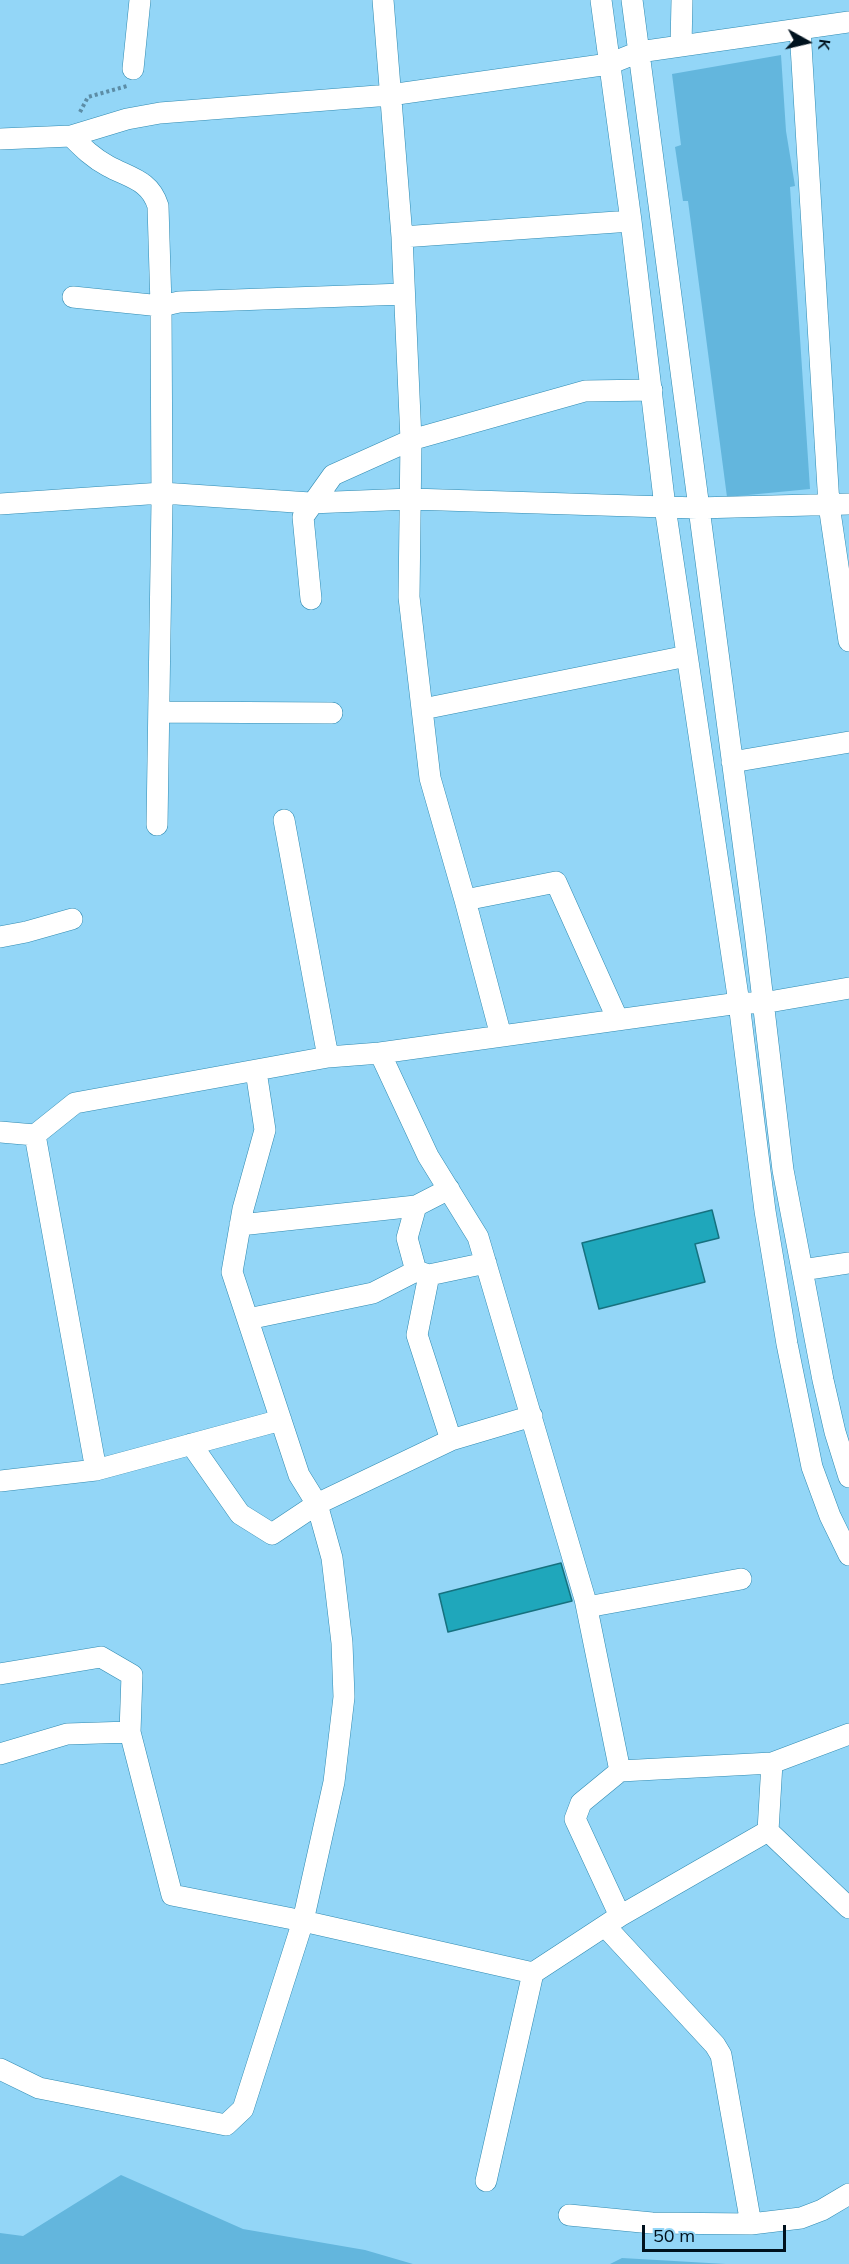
<!DOCTYPE html>
<html>
<head>
<meta charset="utf-8">
<style>
  body { margin:0 }
  #map { position:relative; width:849px; height:2264px; overflow:hidden; background:#93d6f7; font-family:Mulish,sans-serif }
  canvas { display:block }
  .north { position:absolute; left:777px; top:12px; width:60px; height:60px; -webkit-text-stroke:4px #93d6f7; paint-order:stroke; rotate:98deg; font-size:16px; font-weight:700; line-height:24px; text-align:center; color:#00121e }
  .north::after { content:''; display:block; margin:auto; width:21px; height:27px; background:#00121e; clip-path:polygon(50% 0,100% 100%,50% 72%,0 100%) }
  .scale { position:absolute; left:642px; top:2225px; width:144px; height:27px; box-sizing:border-box; border:3px solid #00121e; border-top:0; padding-left:8px; font-size:18px; line-height:21px; white-space:nowrap; color:#00121e; -webkit-text-stroke:4px #93d6f7; paint-order:stroke }
</style>
</head>
<body>
<div id="map">
<canvas width="849" height="2264"></canvas>
<div class="north">K</div>
<div class="scale">50 m</div>
</div>
<script>
const context = document.querySelector('canvas').getContext('2d');
context.lineJoin = 'round';
function paint(path, color) { context.fillStyle = color; context.fill(path, 'evenodd'); }
function trace(path, color, width, dash) { context.strokeStyle = color; context.lineWidth = width; context.lineCap = dash ? 'butt' : 'round'; context.setLineDash(dash || []); context.stroke(path); }
const green = new Path2D(`
  M781,55L786,131L795,186L790,187L810,489L727,497L688,201H683L675,147L681,145L672,74Z
  M121,2175L243,2229L365,2250L413,2264H0V2233L23,2236Z
  M622,2258L726,2264H610Z`);
const building = new Path2D(`
  M712,1210L719,1238L695,1244L705,1282L599,1309L582,1243Z
  M561,1563L572,1601L448,1632L439,1594Z`);
const path = new Path2D(`
  M80,112L88,97L127,86`);
const minor = new Path2D(`
  M383,0L402,237L411,440L409,597L430,778L465,900
  M601,0L631,221L665,507L739,1003L765,1211L787,1344L812,1467L830,1516L849,1555
  M632,0L755,933L783,1170L823,1380L835,1432L849,1477
  M800,29L829,505L849,641
  M681,46L682,0
  M133,69L140,0
  M71,136C83,148 93,158 108,166C130,178 150,180 158,206L161,306L73,297
  M0,139L71,136L127,119L160,113L390,95L609,64L639,52L849,22
  M402,237L631,221
  M0,504L162,493L310,503L411,499L697,508L849,504
  M311,599L303,517L333,475L411,440L585,391L652,390
  M423,709L687,656
  M159,712L332,713
  M732,762L849,742
  M284,820L328,1057
  M157,825L162,501L161,306L179,302L404,294
  M0,937L26,932L72,919
  M501,1036L465,900L556,882L618,1020
  M380,1053L739,1003H763L849,988
  M0,1132L35,1135L75,1103L328,1057L380,1053L428,1156L478,1237L585,1599L620,1771
  M35,1135L96,1470
  M449,1189L416,1206L407,1238L416,1271L429,1275L486,1263
  M240,1225L416,1206
  M802,1270L849,1263
  M429,1275L417,1335L451,1440
  M248,1319L373,1293L416,1271
  M191,1444L240,1514L272,1534L317,1504L451,1440L532,1416
  M0,1481L96,1470L281,1420
  M587,1607L741,1579
  M0,1674L101,1657L132,1675L130,1732L172,1895L303,1921L533,1973L486,2181
  M0,1754L67,1734L130,1732
  M768,1831L849,1908
  M620,1916L575,1819L581,1803L620,1771L772,1763L849,1734
  M605,1926L715,2045L721,2055L751,2224
  M533,1973L620,1916L768,1831L772,1763
  M0,2069L39,2088L226,2125L243,2109L303,1921L334,1782L344,1697L342,1643L332,1558L317,1504L299,1475L232,1272L243,1209L265,1130L256,1071
  M569,2215L652,2223L751,2224L801,2218L822,2210L849,2194`);
paint(green, '#63b6dd');
paint(building, '#1fa7bb');
trace(building, '#16717f', 1.5);
trace(minor, '#2f8ab1', 22);
trace(path, '#5c8da6', 4, [3, 3]);
trace(minor, '#fff', 21);
</script>
</body>
</html>
